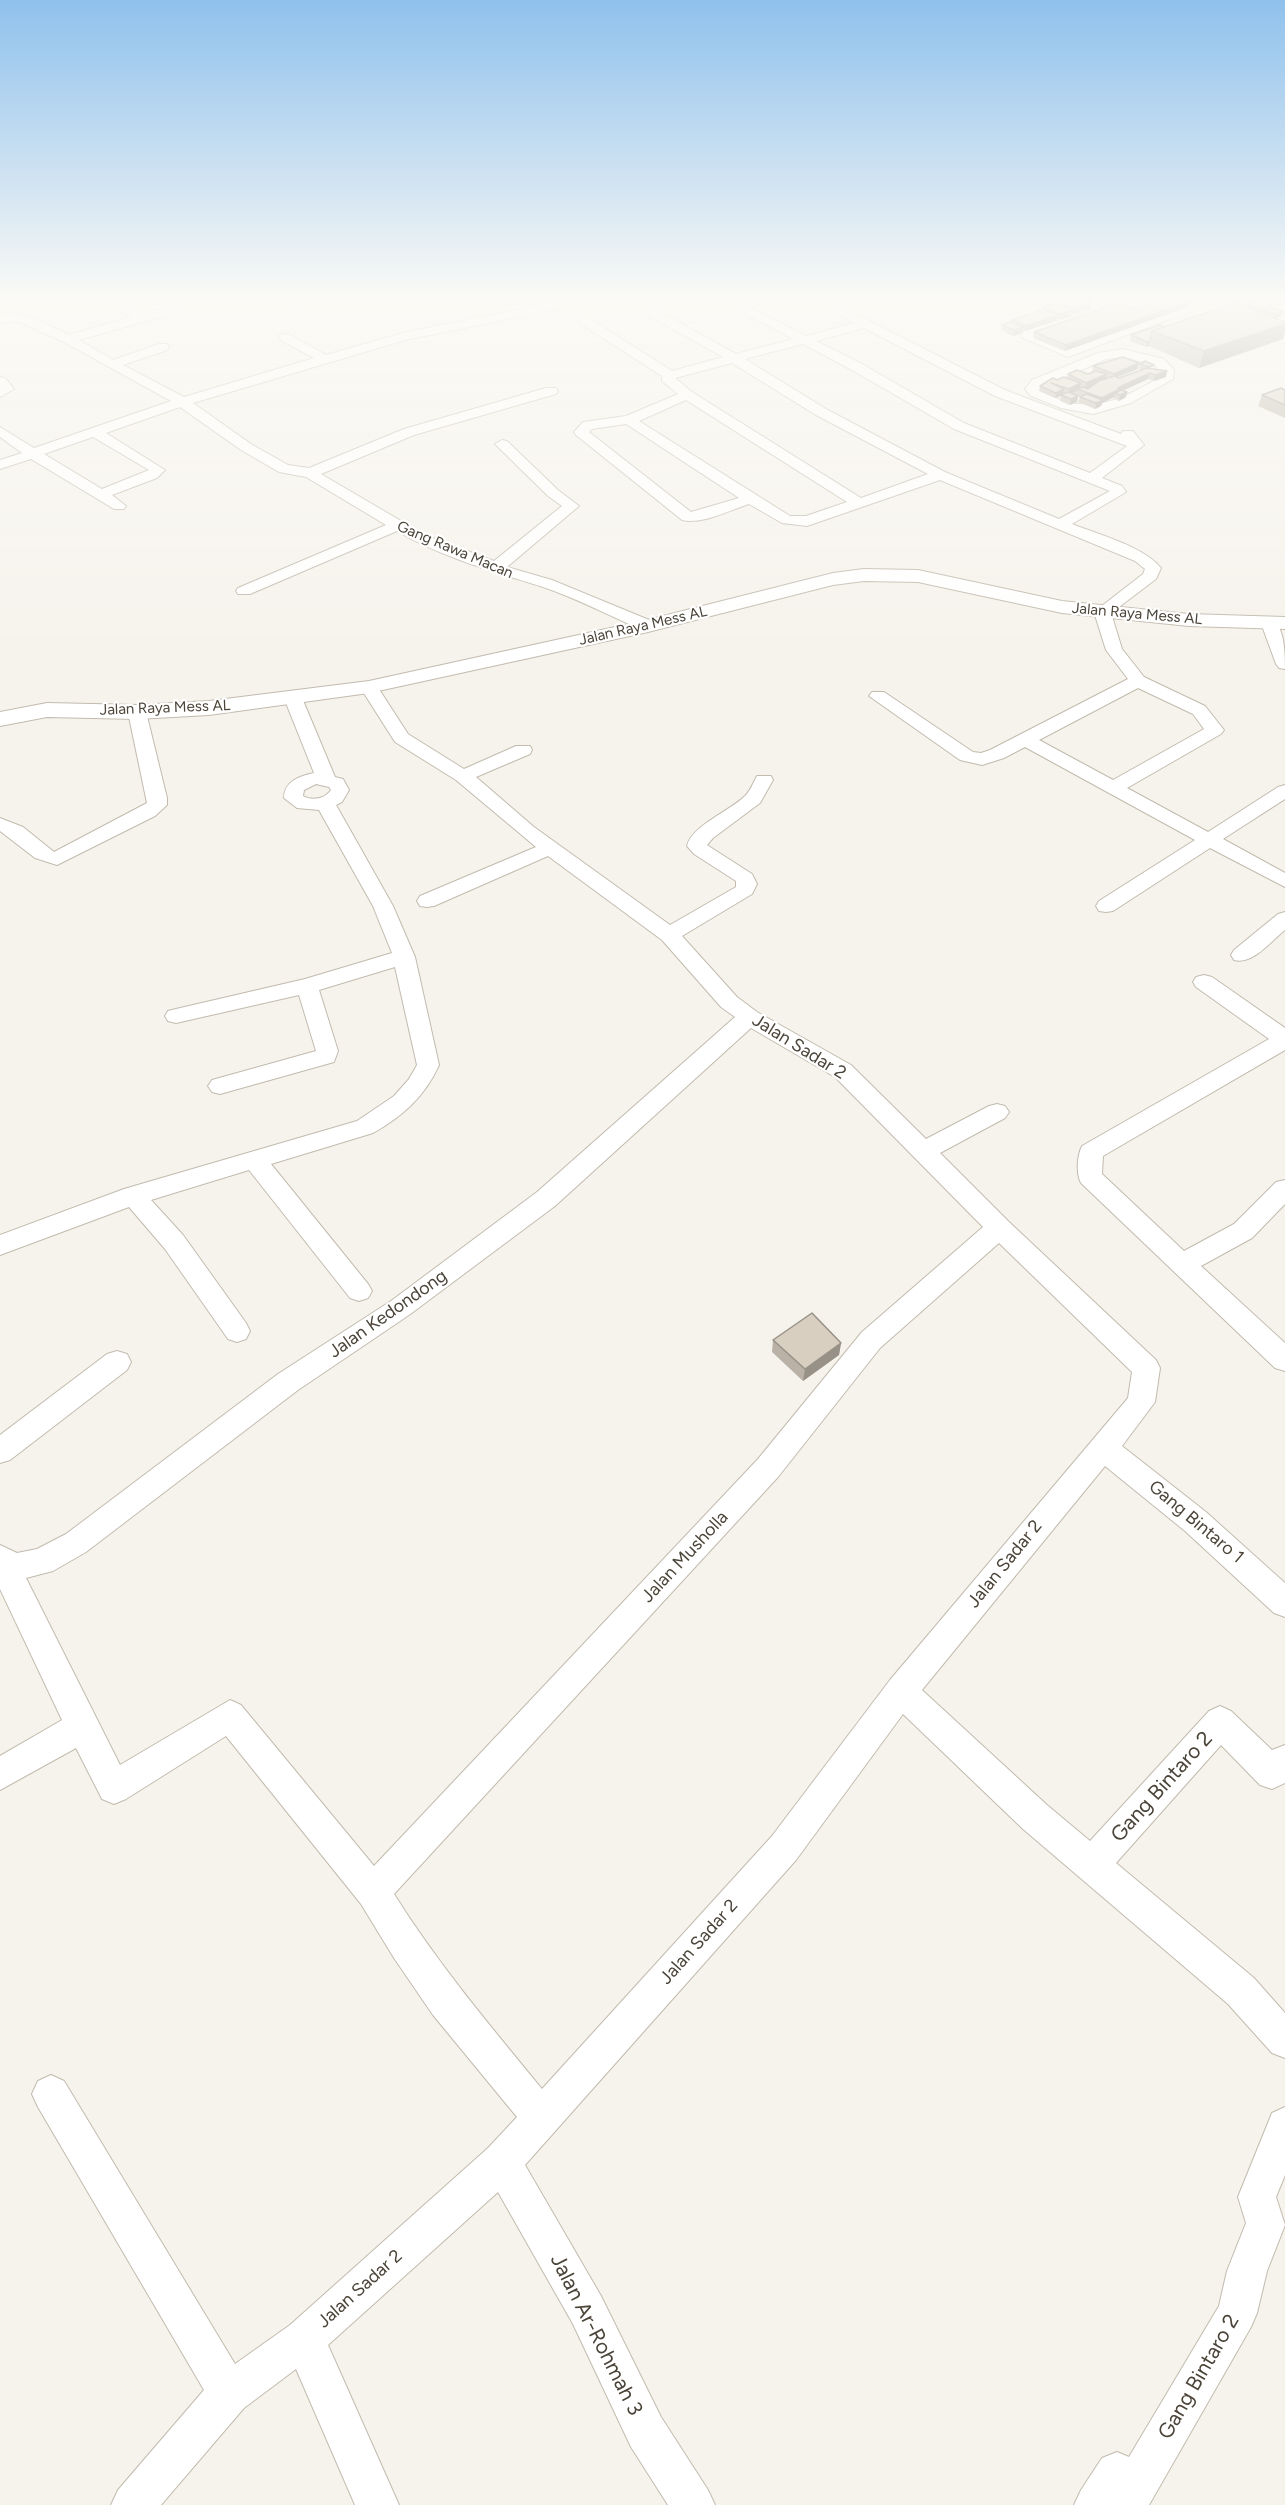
<!DOCTYPE html>
<html>
<head>
<meta charset="utf-8">
<style>
  body { margin:0 }
  canvas { display:block; background:#f6f3ec }
</style>
</head>
<body>
<canvas width="1285" height="2505"></canvas>
<script>
const context = document.querySelector('canvas').getContext('2d');
context.lineJoin = 'round';
function trace(path, color, width, dash) { context.strokeStyle = color; context.lineWidth = width; context.lineCap = dash ? 'butt' : 'round'; context.setLineDash(dash || []); context.stroke(path); }
function paint(path, color) { context.fillStyle = color; context.fill(path, 'evenodd'); }
function drawText(font, color, halo, rows, align = 'center') {
  context.font = font + ' Figtree,sans-serif'; context.lineWidth = 4.5; context.setLineDash([]); context.textBaseline = 'middle'; context.strokeStyle = halo; context.fillStyle = color; for (const [text, x, y, turn = 0] of rows) {
    context.save(); context.translate(x, y); context.rotate((+turn || 0) * Math.PI / 180); context.textAlign = isNaN(turn) ? turn : align; if (halo) context.strokeText(text, 0, 0); context.fillText(text, 0, 0); context.restore();
  }
}
const minor = new Path2D(`
  M0,298H10L0,303Z
  M105,298H119L142,314L174,304L165,298H181L186,301L198,298H219L217,301L79,340L113,360L159,344H167L169,347L167,350L123,365L184,397L314,358L281,340L279,337L281,334H289L326,355L403,333L564,300L568,301V307L564,308L405,340L193,403L251,444L288,465L309,468L404,429L546,388H556L558,391L556,394L414,435L321,474L425,535L494,561L562,506L548,496L495,444L502,440L507,441L558,490L579,506L507,567L552,580L654,622L656,626L648,631L642,630C608,615 574,597 540,586C492,571 441,557 397,531L250,594H238L236,591L238,588L386,525L306,477L279,472L241,450L180,407L106,433L165,470L157,478L112,495L126,506L124,509H114L31,459L0,469V460L22,453L0,437V427L34,448L171,401L64,342L17,321L0,323V315C24,309 47,325 69,335L131,317ZM93,437L149,470L102,489L44,454Z
  M266,298H281L291,305L314,298H333L290,313Z
  M681,298H701L660,312L736,354L793,339L716,298H731L806,336L855,323L809,298H824L1005,390L1121,434L1123,431H1133L1144,445L1102,478L1122,486L1126,492L1072,524C1097,534 1145,547 1161,568L1156,579L1111,613L1122,649L1144,677L1205,706L1224,730L1221,734L1127,788L1208,832L1278,787L1285,785V799L1223,839L1285,873V887L1210,848L1113,911L1106,912L1099,911L1096,906L1099,901L1195,840L1025,747L1004,758L982,765L960,760L869,696L872,692H884L973,752L981,753L990,750L1128,679L1106,650L1094,612L1143,574L1145,569L1135,561L940,480L807,526L782,523L749,504C730,510 702,525 682,520L576,435L574,432L583,422L626,416L678,394L662,381V376L581,324L579,321L581,318H589L672,371L723,357L651,317L647,310L649,307ZM864,328L995,396L1127,446L1090,473L964,423L862,364L816,341ZM803,344L852,370L954,429L1110,491L1059,519L945,472L826,409L745,359ZM732,363L816,415L928,474L861,498L692,392L675,378ZM686,400L847,502L806,516H790L639,421ZM626,424L739,498L691,512L589,432L592,429ZM1138,688L1193,714L1204,729L1113,780L1039,740Z
  M1133,298L1175,299L1155,307L1143,303L1035,336L1068,349L1197,302H1205L1207,305L1068,357L1021,337L1024,331Z
  M1123,349L1164,359L1174,370L1173,379L1131,403L1093,414L1061,408L1031,396L1025,389L1032,380L1098,353ZM1123,357L1154,365L1160,371V377C1118,402 1084,418 1039,389L1106,359Z
  M0,377L5,378L14,389L0,397Z
  M1269,618C1285,623 1285,654 1285,669L1279,668L1276,664L1261,623Z
  M369,682L375,683L408,734L464,769L516,746H530L532,750L530,754L476,777L534,827L670,925L736,887V881L694,854L687,846C691,826 730,811 745,796C751,790 753,783 757,776H771L773,780L760,803L713,838L707,845L752,874L757,884L752,894L682,936L737,997L757,1012L851,1065L926,1139L989,1106L997,1104L1005,1106L1009,1112L1005,1118L940,1153L1008,1221L1156,1360L1160,1368L1155,1402L1122,1446L1206,1512L1285,1583V1617L1274,1613L1185,1531L1105,1466L922,1690L1047,1805L1090,1841L1209,1711L1220,1706L1231,1711L1272,1750L1285,1745V1783L1272,1789L1260,1785L1221,1745L1116,1863L1254,1978L1285,2013V2058L1272,2053L1228,2004L1023,1829L903,1714L796,1860L525,2165L601,2296L661,2417L708,2490L715,2505H668L631,2447L573,2324L498,2192L328,2345L399,2505H355L296,2369L244,2408L161,2505H111L118,2490L204,2390L38,2107L32,2094L38,2081L51,2075L64,2081L235,2364L290,2325L488,2148L517,2117L433,2015L394,1958L361,1904L226,1736L126,1799L114,1804L102,1799L76,1748L0,1790V1756L62,1720L0,1589V1545L17,1553L37,1549L66,1534L278,1374L391,1301L537,1192L735,1017L721,1007L662,940L548,856L434,906L427,907L420,906L417,901L420,896L536,847L456,780L395,742L360,687L363,683ZM751,1028L835,1077L983,1227L862,1332L758,1459L374,1866L241,1705L230,1700L120,1765L26,1578L53,1571L86,1552L298,1390L409,1315L555,1206ZM999,1243L1132,1372L1128,1398L890,1680L772,1836L542,2089C490,2026 438,1964 394,1894L778,1477L880,1348Z
  M293,693L299,694L302,698L335,777L343,779L349,790L342,802L336,805L393,906L415,957L439,1065C425,1096 403,1116 373,1133L271,1164L368,1284L372,1291L368,1298L359,1301L350,1298L249,1170L151,1200L183,1235L246,1323L250,1331L246,1339L237,1342L228,1339L165,1249L129,1207L0,1255V1235L124,1189L357,1121L394,1096L409,1079L417,1065L395,967L319,990L338,1051L334,1062L220,1094L212,1092L208,1086L212,1080L316,1051L299,995L176,1023L168,1021L165,1016L168,1011L176,1009L305,979L392,953L373,906L319,810L297,808L284,798C284,781 300,776 314,773L284,698L287,694ZM316,784L329,787L331,790C325,799 312,801 303,796L304,790Z
  M137,707L143,708L146,712L167,798V805L155,816L57,865L35,858L0,831V818L23,827L54,852L147,803L128,712L131,708Z
  M1285,912V930C1271,941 1253,965 1234,960L1231,955L1234,950L1278,914Z
  M1204,975L1212,977L1285,1028V1050L1103,1156L1102,1174L1184,1251L1234,1224L1276,1182L1285,1180V1204L1252,1238L1201,1266L1285,1343V1371L1275,1368L1081,1183C1076,1173 1077,1156 1082,1146L1269,1039L1196,987L1193,982L1196,977Z
  M117,1351L127,1354L131,1362L127,1370L10,1460L0,1463V1435L107,1354Z
  M1285,2107V2175L1276,2197L1285,2225L1267,2271L1257,2313L1251,2327L1149,2505H1074L1081,2490L1102,2458L1117,2452L1129,2457L1219,2306L1227,2271L1246,2223L1238,2197L1272,2113Z`);
const tertiary = new Path2D(`
  M864,569L918,570L1062,601L1189,614L1285,617V629L1189,626L1062,613L918,582L864,581L833,585L648,632L369,693L209,715L137,719L47,717L0,726V712L47,703L137,705L209,701L369,681L647,620L833,573Z`);
const wall = new Path2D(`
  M1145,298H1167L1154,302Z
  M1227,300H1255L1254,303L1282,316L1277,318L1285,322V332L1283,339L1199,368L1149,346L1146,347L1130,341L1131,335L1164,327L1228,306L1225,305Z
  M1191,301L1190,306L1065,351L1033,338L1034,332L1135,309Z
  M1060,304L1090,309L1072,314H1071V316L1059,320L1057,319V320L1025,331L1023,330L1022,333L1013,336L1001,330L1002,325L1011,322L1012,320L1041,310L1042,307L1059,306Z
  M1140,364L1153,369L1166,377L1154,381L1148,379L1123,391L1126,397L1119,401L1113,398L1114,397L1102,403L1101,406L1095,409L1078,402L1080,397L1078,396L1077,402L1070,405L1060,401L1061,396L1055,398L1039,391L1040,386L1057,380L1067,378L1068,374H1088L1093,372H1092L1093,366L1138,369L1118,377L1119,378L1141,370L1139,369Z
  M1285,390V418L1258,406L1262,395Z
  M773,1340L841,1343L839,1355L803,1381L772,1352Z`);
const shadedWall = new Path2D(`
  M1154,298H1167L1154,302Z
  M1255,300L1253,306H1247L1246,308L1242,310L1244,305Z
  M1191,301L1190,306L1065,351L1066,345Z
  M1091,303L1090,309L1072,314L1074,309Z
  M1272,306L1270,311H1265L1264,313L1259,315L1261,310Z
  M1072,310L1071,316L1059,320L1060,314Z
  M1283,311L1282,316L1273,320L1275,314Z
  M1058,315L1057,320L1025,331L1026,326Z
  M1285,324V332L1283,339L1199,368L1204,351Z
  M1023,327L1022,333L1013,336L1014,330Z
  M1150,341L1149,346L1146,347L1147,342Z
  M1139,363L1138,369L1112,379L1114,374Z
  M1167,371L1166,377L1154,381L1155,375Z
  M1150,373L1148,379L1119,392L1115,393L1114,397L1102,403L1101,406L1095,409L1096,403L1101,401L1102,398L1118,388Z
  M1107,374L1105,380L1085,389L1086,383Z
  M1081,383L1080,389L1068,395L1069,389Z
  M1064,389L1063,395L1055,398L1056,393Z
  M1127,392L1126,397L1119,401L1120,395Z
  M1078,396L1077,402L1070,405L1071,399Z
  M841,1343L839,1355L803,1381L805,1369Z`);
const building = new Path2D(`
  M1078,298L1091,303L1074,309L1060,304Z
  M1168,298H1184L1191,301L1066,345L1034,332L1119,303L1135,309Z
  M1230,298H1248L1255,300L1244,305L1227,300Z
  M1258,301L1272,306L1261,310L1247,306Z
  M1053,303L1072,310L1060,314L1042,307Z
  M1236,303L1285,322V324L1204,351L1152,331Z
  M1273,308L1283,311L1275,314L1265,311Z
  M1044,309L1058,315L1026,326L1012,320Z
  M1011,322L1023,327L1014,330L1002,325Z
  M1160,325L1164,327L1152,331L1150,341L1147,342L1131,335Z
  M1123,357L1139,363L1114,374L1093,366Z
  M1145,361L1154,365L1149,367L1140,364Z
  M1147,368L1167,371L1155,375L1150,373L1118,388L1120,389L1102,398L1077,389L1083,387L1088,389L1099,381L1114,376L1119,378Z
  M1077,370L1088,374L1096,371L1107,374L1086,383L1068,374Z
  M1064,377L1081,383L1069,389L1051,383L1064,389L1056,393L1040,386L1053,378L1057,380Z
  M1281,388L1285,390V405L1262,395Z
  M1121,390L1127,392L1120,395L1115,393Z
  M1068,392L1078,396L1071,399L1061,395Z
  M1086,394L1103,400L1096,403L1080,397Z
  M812,1313L841,1343L805,1369L773,1340Z`);
const farStreetnames = [
  ["Gang Rawa Macan",455,550,23],
  ["Jalan Raya Mess AL",1137,614,5],
  ["Jalan Raya Mess AL",643,626,-13],
  ["Jalan Raya Mess AL",165,708,-2]
];
const streetNames = [
  ["Jalan Sadar 2",799,1047,32],
  ["Jalan Kedondong",388,1314,-35],
  ["Gang Bintaro 1",1196,1522,40],
  ["Jalan Musholla",685,1557,-47],
  ["Jalan Sadar 2",1005,1564,-51],
  ["Jalan Sadar 2",699,1942,-48],
  ["Jalan Sadar 2",360,2289,-42]
];
const nearStreetnames = [
  ["Gang Bintaro 2",1162,1787,-48],
  ["Jalan Ar-Rohmah 3",596,2335,63],
  ["Gang Bintaro 2",1199,2377,-60]
];
trace(minor, '#c2bbae', 2);
trace(tertiary, '#c2bbae', 2);
paint(minor, '#fff');
paint(tertiary, '#fff');
paint(wall, '#bab2a6');
paint(shadedWall, '#979187');
paint(building, '#d8cfc1');
trace(building, '#979187', 1.5);
const sky = context.createLinearGradient(0, 0, 0, 649);
sky.addColorStop(0, '#8fc1ec');
sky.addColorStop(0.46, '#fbfaf6');
sky.addColorStop(1, '#fbfaf600');
context.fillStyle = sky;
context.fillRect(0, 0, 1285, 649);
drawText('15px', '#4b4439', '#fff', farStreetnames);
drawText('18px', '#4b4439', '#fff', streetNames);
drawText('21px', '#4b4439', '#fff', nearStreetnames);
</script>
</body>
</html>
